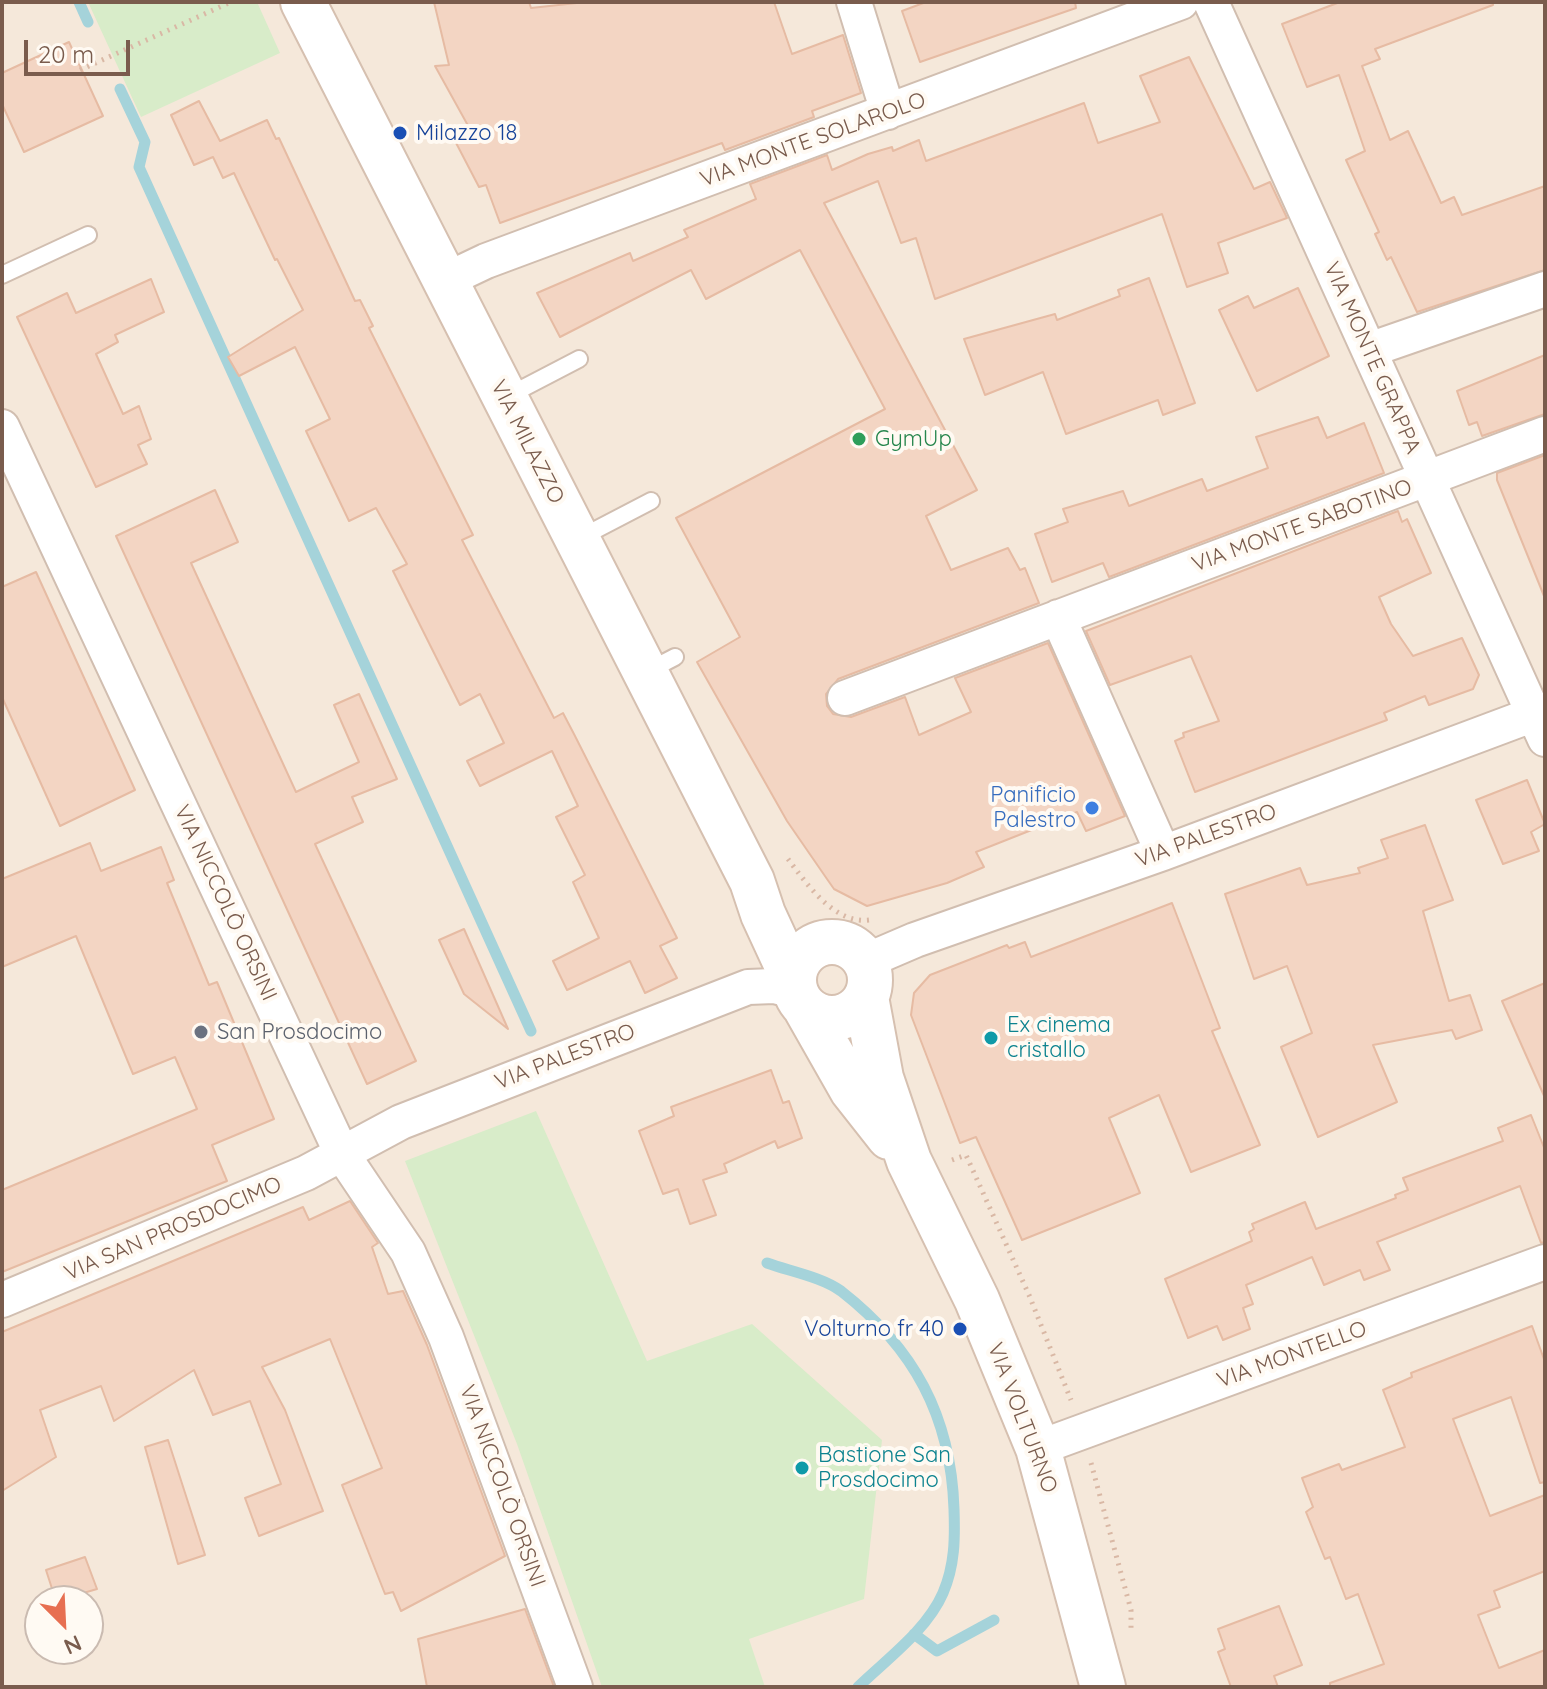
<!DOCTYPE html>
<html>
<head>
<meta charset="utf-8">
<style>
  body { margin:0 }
  #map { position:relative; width:1547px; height:1689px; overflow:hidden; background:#fdf6ec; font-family:Quicksand,sans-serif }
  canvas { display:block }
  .frame { position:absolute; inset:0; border:4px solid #7a5c4d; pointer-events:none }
  .north { position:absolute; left:24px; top:1585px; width:80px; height:80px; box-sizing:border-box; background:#fffaf3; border:2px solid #cabbb1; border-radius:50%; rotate:156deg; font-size:22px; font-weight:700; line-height:32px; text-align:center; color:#7a5c4d }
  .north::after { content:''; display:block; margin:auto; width:28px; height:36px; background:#e76f51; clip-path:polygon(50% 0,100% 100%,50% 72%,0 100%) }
  .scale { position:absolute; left:24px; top:40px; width:106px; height:36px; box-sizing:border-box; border:4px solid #7a5c4d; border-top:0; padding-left:10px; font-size:24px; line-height:28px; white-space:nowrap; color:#7a5c4d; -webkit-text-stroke:6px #fffaf3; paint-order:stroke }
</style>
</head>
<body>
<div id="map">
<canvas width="1547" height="1689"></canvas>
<div class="frame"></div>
<div class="north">N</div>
<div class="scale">20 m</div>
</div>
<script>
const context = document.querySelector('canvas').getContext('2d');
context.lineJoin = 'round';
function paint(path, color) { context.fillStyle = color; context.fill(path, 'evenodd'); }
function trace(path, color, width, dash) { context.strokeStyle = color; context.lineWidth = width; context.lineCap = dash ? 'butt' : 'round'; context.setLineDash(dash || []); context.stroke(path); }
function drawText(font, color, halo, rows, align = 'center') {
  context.font = font + ' Quicksand,sans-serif'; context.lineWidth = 8; context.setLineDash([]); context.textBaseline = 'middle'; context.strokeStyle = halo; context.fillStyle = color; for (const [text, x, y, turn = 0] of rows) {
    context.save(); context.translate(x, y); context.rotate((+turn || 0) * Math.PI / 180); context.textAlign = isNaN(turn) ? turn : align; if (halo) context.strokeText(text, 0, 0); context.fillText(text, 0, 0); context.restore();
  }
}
const residential = new Path2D(`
  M2,2H1545V1687H2ZM40,1601H88V1649H40Z`);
const green = new Path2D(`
  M88,2H257L280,53L141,117Z
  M536,1111L647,1361L752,1324L882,1440L864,1599L749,1639L765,1687H602L517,1444L405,1161Z`);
const stream = new Path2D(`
  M79,2L88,22
  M120,89L145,142L139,167L531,1031
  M767,1263C789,1271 822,1277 841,1291C914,1348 951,1416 954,1509C955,1538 955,1565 943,1593C927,1630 887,1659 858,1687
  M914,1634L937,1651L994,1620`);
const building = new Path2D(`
  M434,2H529L531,8L586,2H774L792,54L843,35L861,93L812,111L814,117L725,150L722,143L500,223L486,185L479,187L454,139L471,131L435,66L449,65Z
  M926,2H1075L1076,8L920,62L902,11Z
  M1340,2H1493V5L1375,49L1380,59L1362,66L1390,140L1408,131L1441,203L1454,197L1462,215L1545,186V270L1417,312L1391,257L1387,260L1375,234L1379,232L1346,160L1365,151L1339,75L1307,87L1282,24Z
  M69,42L103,116L24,152L2,104V73Z
  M1189,57L1254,189L1270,182L1287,218L1218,243L1228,273L1187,287L1162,214L935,299L916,238L901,243L878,181L824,203L977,490L926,516L951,570L1008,548L1020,570L1025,568L1039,603L838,679L826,694L827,706L833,714L851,717L905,697L919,735L971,712L955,678L1048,643L1125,816L1086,831L1077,812L976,852L984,867L947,883L867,906L834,889L827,879L787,821L697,662L740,637L676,518L885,409L800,250L706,299L691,270L560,337L537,293L630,253L633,261L688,237L684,230L756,199L750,184L827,155L832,170L868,154L892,147L893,151L919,140L926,161L1084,103L1098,143L1160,122L1140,76Z
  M199,101L220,141L267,120L276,139L279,138L355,301L360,300L373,326L369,328L473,535L462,540L554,718L563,713L575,736L677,938L660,946L677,978L645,993L630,961L567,990L553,961L599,938L573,882L585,875L556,817L578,806L552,751L480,786L467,761L504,743L480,694L460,705L393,571L407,564L376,508L349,521L306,431L330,419L295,347L239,376L228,357L303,310L277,259L275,260L234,173L223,178L213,157L194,165L171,115Z
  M1149,278L1195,403L1163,415L1158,400L1066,434L1043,372L985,395L964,339L1055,314L1057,320L1120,296L1118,290Z
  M151,279L164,312L115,335L118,342L96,354L123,414L139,406L151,439L138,445L147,464L96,487L17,317L67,293L76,313Z
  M1298,288L1329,356L1257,391L1219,310L1248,296L1254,308Z
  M1545,355V414L1482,436L1477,422L1469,425L1457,391Z
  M1318,417L1327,438L1364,423L1384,473L1109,577L1103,563L1052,582L1035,534L1068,522L1063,509L1123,491L1129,506L1202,479L1207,491L1268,468L1256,437Z
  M1545,455V596H1544L1497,480V473Z
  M215,490L238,542L191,563L296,792L359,762L334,705L359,694L397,779L352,797L363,822L315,844L416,1061L367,1084L116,536Z
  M1398,511L1402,522L1407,519L1431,573L1379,597L1391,624L1413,656L1462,638L1479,675L1473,689L1429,705L1425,696L1384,713L1387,720L1195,792L1175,741L1184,737L1183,733L1219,721L1191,656L1110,685L1086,631Z
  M36,572L135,790L60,826L2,697V587Z
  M1527,780L1545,824L1531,832L1539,851L1503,864L1476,800Z
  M1425,825L1453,900L1423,911L1449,1001L1470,995L1482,1030L1456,1039L1452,1030L1373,1045L1397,1102L1318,1137L1281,1047L1312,1033L1287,966L1254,979L1225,894L1300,868L1307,885L1360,873L1358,868L1388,858L1381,840Z
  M90,843L101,871L161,847L174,880L167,883L209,985L217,982L274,1119L212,1145L227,1181L2,1272V1190L197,1109L175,1057L133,1074L76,936L2,967V879Z
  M1172,903L1220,1028L1212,1031L1260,1145L1191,1172L1159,1095L1109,1118L1140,1193L1022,1240L976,1137L960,1143L911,1015L914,993L930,975L1007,945L1009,948L1025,942L1031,957Z
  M464,929L508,1029L464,994L439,940Z
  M1545,983V1098L1502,1001Z
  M771,1070L783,1103L789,1101L802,1138L778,1148L775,1141L724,1164L727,1172L703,1180L716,1215L690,1224L678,1189L663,1194L639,1131L674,1116L671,1107Z
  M1531,1115L1545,1150V1242L1541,1243L1520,1186L1377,1242L1390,1270L1364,1280L1360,1270L1324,1285L1312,1257L1246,1285L1253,1304L1243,1308L1250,1329L1223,1340L1217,1326L1188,1338L1165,1279L1252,1241L1249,1232L1254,1229L1252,1224L1305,1202L1316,1229L1396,1198L1395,1195L1408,1190L1403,1178L1503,1141L1498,1128Z
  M350,1201L378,1243L372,1247L388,1294L403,1291L427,1345L505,1556L401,1611L393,1592L385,1594L342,1485L382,1468L330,1339L262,1367L285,1410L323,1511L259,1536L245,1498L281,1484L250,1401L213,1415L194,1370L114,1421L101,1386L40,1410L56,1457L2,1491V1332L303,1207L309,1220Z
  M1532,1326L1545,1362V1482L1540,1483L1511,1397L1453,1419L1490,1516L1545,1495V1571L1494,1591L1500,1607L1478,1615L1499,1668L1545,1650V1687H1330V1683L1384,1664L1358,1594L1346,1599L1330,1557L1325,1559L1306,1512L1313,1507L1302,1478L1339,1464L1342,1470L1405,1447L1383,1390L1412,1377L1411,1373Z
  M168,1440L205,1555L178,1564L145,1447Z
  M85,1557L97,1589L56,1601L46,1570Z
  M1279,1606L1302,1665L1274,1676L1278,1687H1231L1218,1652L1225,1649L1218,1629Z
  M525,1609L554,1687H427L418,1639Z`);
const path = new Path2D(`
  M80,70L231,2
  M788,859C807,884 834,924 869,920
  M952,1160L966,1155L1029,1295L1071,1400
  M1091,1463L1131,1610V1632`);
const service = new Path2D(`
  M2,275L88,235
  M506,397L579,359
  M578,539L651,501
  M648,671L675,657`);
const minor = new Path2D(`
  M854,2L888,112
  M1211,2L1545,739
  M446,280L486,261L1181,2
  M1369,350L1545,289
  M2,427L342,1154L408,1252L446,1337L575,1687
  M1058,617L1163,853
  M845,698L1545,434
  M866,961L915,940L1163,853L1545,710
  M2,1300L306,1173L401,1122L748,987L774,986L795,991
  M1038,1448L1545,1262`);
const secondary = new Path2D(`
  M303,2L752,881L763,914L793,979
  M794 980a38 38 0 1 1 76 0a38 38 0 1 1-76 0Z
  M866,997L881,1078L909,1161L977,1300L1038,1448L1103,1687
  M806,1009L852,1090L889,1137`);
const markers = [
  [400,133,8,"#1a4fb4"],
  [859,439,8,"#2e9e5b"],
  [1092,808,8,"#3f7fe0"],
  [201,1032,8,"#6b7280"],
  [991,1038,8,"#0f9aa8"],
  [960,1329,8,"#1a4fb4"],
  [802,1468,8,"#0f9aa8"]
];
const transitNames = [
  ["Milazzo 18",416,133],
  ["Volturno fr 40",944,1329,"right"]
];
const streetNames = [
  ["VIA MONTE SOLAROLO",813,140,-20],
  ["VIA MONTE GRAPPA",1372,358,66],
  ["VIA MILAZZO",527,442,63],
  ["VIA MONTE SABOTINO",1302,526,-20],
  ["VIA PALESTRO",1206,836,-20],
  ["VIA NICCOLÒ ORSINI",225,903,65],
  ["VIA PALESTRO",565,1057,-21],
  ["VIA SAN PROSDOCIMO",173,1229,-23],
  ["VIA MONTELLO",1292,1355,-20],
  ["VIA VOLTURNO",1022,1418,69],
  ["VIA NICCOLÒ ORSINI",502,1486,70]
];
const leisureNames = [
  ["GymUp",875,439]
];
const shopNames = [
  ["Panificio",1076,795],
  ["Palestro",1076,820]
];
const cultureNames = [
  ["Ex cinema",1007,1025],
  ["cristallo",1007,1050],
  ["Bastione San",818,1455],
  ["Prosdocimo",818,1480]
];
const worshipNames = [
  ["San Prosdocimo",217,1032]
];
paint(residential, '#f5e8da');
paint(green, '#d8ecc9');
trace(stream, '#a5d3da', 11);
paint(building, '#f3d5c3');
trace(building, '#e6bba3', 2);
trace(service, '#d1beb0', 20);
trace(minor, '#d1beb0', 38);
trace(secondary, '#d6c0b0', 48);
trace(path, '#d9b8a5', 5, [2, 6]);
trace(service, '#fff', 16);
trace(minor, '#fff', 34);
trace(secondary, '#fff', 44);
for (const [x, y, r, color] of markers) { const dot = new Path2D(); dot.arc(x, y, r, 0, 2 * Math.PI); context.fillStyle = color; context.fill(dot); trace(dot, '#fffaf3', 3); }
drawText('22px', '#164399', '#fffaf3', transitNames, 'left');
drawText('22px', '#7a5c4d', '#fffaf3', streetNames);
drawText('22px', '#27864d', '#fffaf3', leisureNames, 'left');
drawText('22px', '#366cbe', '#fffaf3', shopNames, 'right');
drawText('22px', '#0d838f', '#fffaf3', cultureNames, 'left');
drawText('22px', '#5b616d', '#fffaf3', worshipNames, 'left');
</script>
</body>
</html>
